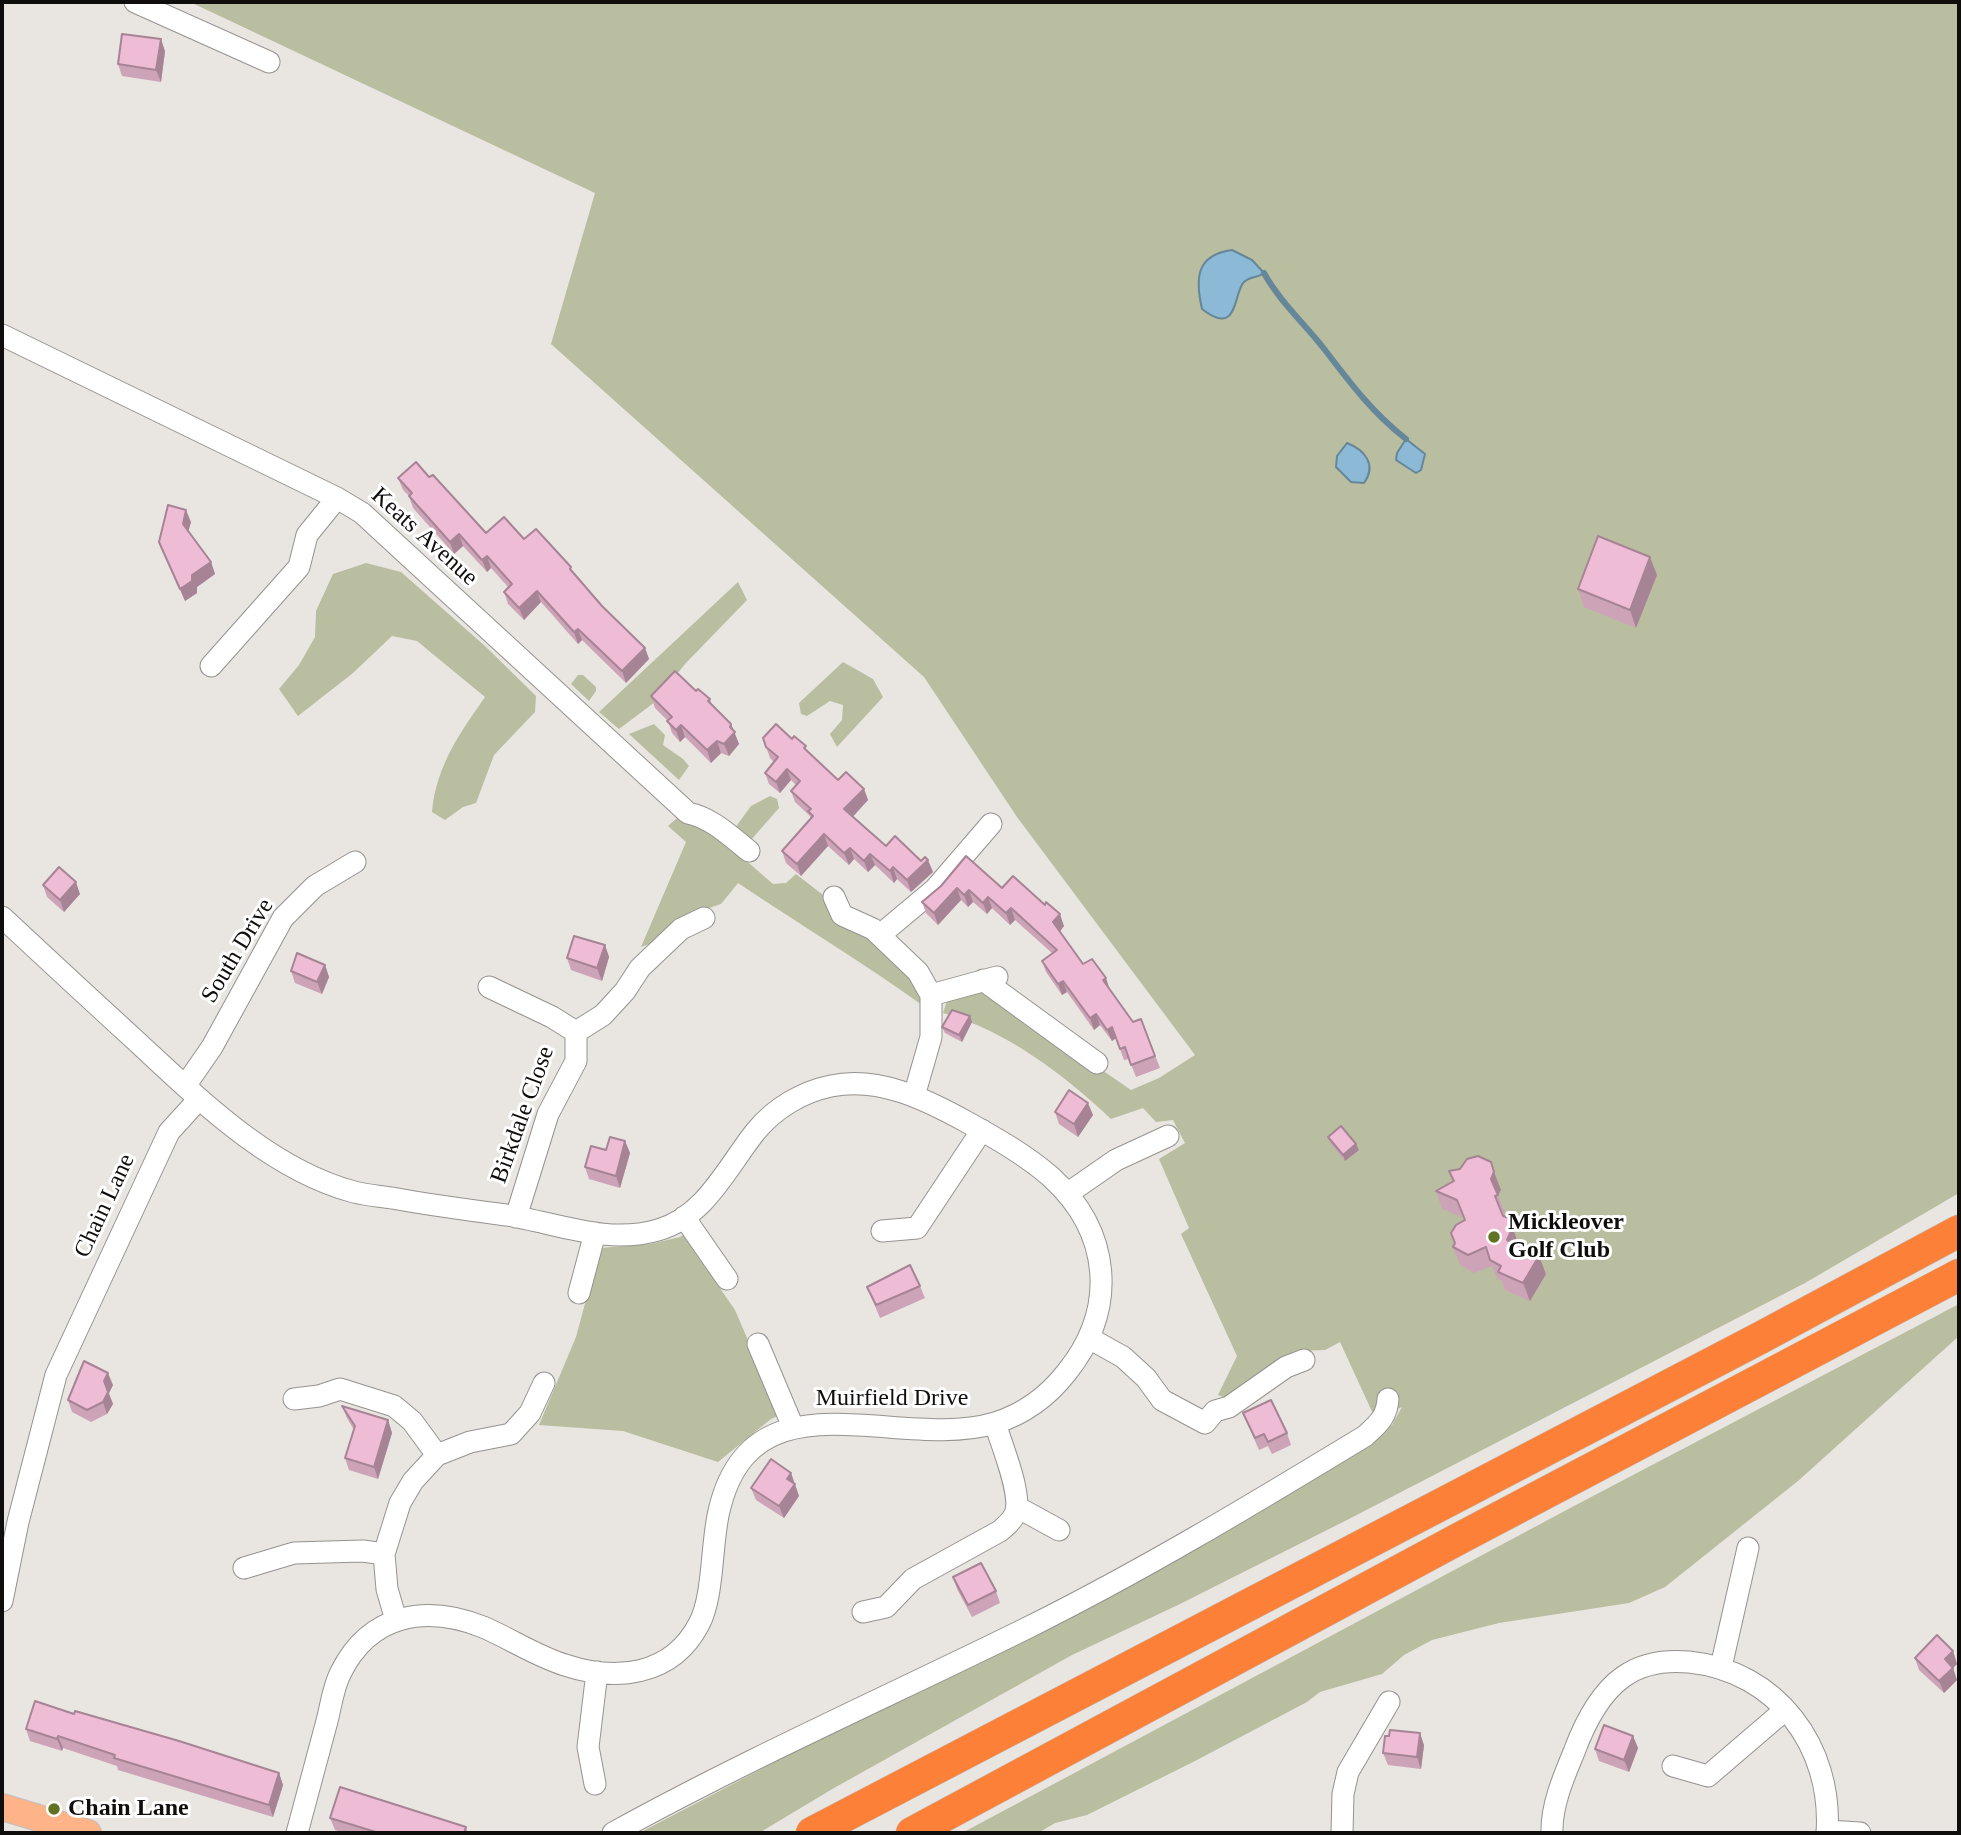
<!DOCTYPE html>
<html>
<head>
<meta charset="utf-8">
<style>
  body { margin:0 }
  #map { position:relative; width:1961px; height:1835px; overflow:hidden; background:#e9e5e1; font-family:"Times New Roman",serif }
  canvas { display:block }
  .frame { position:absolute; inset:0; border:4px solid #100e0d; pointer-events:none }
</style>
</head>
<body>
<div id="map">
<canvas width="1961" height="1835"></canvas>
<div class="frame"></div>
</div>
<script>
const context = document.querySelector('canvas').getContext('2d');
context.lineJoin = 'round';
function paint(path, color) { context.fillStyle = color; context.fill(path, 'evenodd'); }
function trace(path, color, width, dash) { context.strokeStyle = color; context.lineWidth = width; context.lineCap = dash ? 'butt' : 'round'; context.setLineDash(dash || []); context.stroke(path); }
function drawText(font, color, halo, rows, align = 'center') {
  context.font = font + ' "Times New Roman",serif'; context.lineWidth = 6; context.setLineDash([]); context.textBaseline = 'middle'; context.strokeStyle = halo; context.fillStyle = color; for (const [text, x, y, turn = 0] of rows) {
    context.save(); context.translate(x, y); context.rotate((+turn || 0) * Math.PI / 180); context.textAlign = isNaN(turn) ? turn : align; if (halo) context.strokeText(text, 0, 0); context.fillText(text, 0, 0); context.restore();
  }
}
const green = new Path2D(`
  M190,2H1959V1193L1805,1283L1347,1520L1180,1604L1072,1655L834,1788L759,1833H639L865,1715L1091,1605L1284,1497L1392,1425L1402,1407L1375,1418L1340,1342L1325,1350L1295,1351L1231,1400L1218,1395L1237,1356L1181,1234L1189,1228L1159,1159L1185,1143L1173,1120L1156,1122L1143,1108L1111,1119C1063,1074 1007,1031 943,1013L947,1001L966,991H987L1131,1090L1159,1078L1195,1055L1017,817L924,677L551,344L595,193Z
  M366,563L401,572L485,646L536,696L535,712L494,755L476,803L463,807L445,820L432,812C436,766 460,733 485,697L417,641L392,636L353,673L298,716L279,689L299,665L315,637L316,611L333,574Z
  M738,582L747,600L685,664L655,702L619,729L599,712Z
  M843,662L873,679L883,697L837,747L830,734L842,720L843,705L830,701L807,716L801,714L799,703Z
  M578,675H583L596,687V691L589,701L571,684Z
  M654,724L665,735L663,745L683,759L689,766L679,780L629,734Z
  M770,796L777,799L779,808L750,841L735,828L751,806Z
  M687,816L735,851L773,884L786,883L796,874L832,902L834,906L830,914L834,919L870,940L918,983L922,1005C862,962 799,924 738,883L721,904L682,917L663,939L641,947L686,842L668,826L677,818Z
  M683,1235L735,1310L780,1415L771,1419L718,1462L623,1431L539,1425L576,1337L600,1248L650,1244L680,1237Z
  M1959,1304V1336L1798,1481L1665,1587L1629,1603L1499,1623L1432,1640L1404,1655L1382,1674L1320,1692L1307,1702L1195,1761L1087,1815L1055,1823L1038,1833H962L1574,1506Z`);
const water = new Path2D(`
  M1232,250L1252,260L1264,273C1258,278 1250,276 1244,282C1233,293 1239,338 1202,309C1195,278 1196,255 1232,250Z
  M1406,439L1425,454L1421,470L1416,473L1396,460L1397,453Z
  M1347,443C1365,450 1377,465 1364,483L1351,482L1336,467L1337,456Z`);
const stream = new Path2D(`
  M1264,273C1280,302 1305,324 1325,350C1351,384 1372,412 1406,439`);
const minor = new Path2D(`
  M135,2L269,62
  M2,335L337,498L362,513L688,813C712,818 730,836 749,851
  M211,666L299,567L307,535L337,498
  M834,897L842,915L873,929L918,972L931,995V1037L914,1096
  M2,917C46,958 90,999 134,1039C197,1097 268,1169 354,1192C366,1195 379,1196 392,1198C430,1205 468,1210 506,1215C557,1223 607,1245 658,1230C706,1216 727,1167 756,1131C775,1108 802,1092 831,1086C878,1076 925,1099 965,1121C994,1137 1026,1155 1051,1177C1111,1232 1118,1308 1067,1372C1049,1395 1024,1414 995,1423C898,1452 752,1368 719,1511C711,1544 714,1596 699,1624C672,1676 616,1682 565,1665C536,1656 511,1639 483,1627C426,1604 370,1614 341,1672C333,1687 331,1706 327,1721C317,1759 307,1796 297,1833
  M880,935L935,889L991,824
  M983,980L1097,1063
  M489,987L552,1017L576,1032V1061L548,1114L516,1217
  M931,995L997,977
  M576,1032L603,1015L625,991L640,968L681,929L704,918
  M185,1086L212,1047L283,918L315,886L355,862
  M1067,1194L1116,1160L1168,1136
  M684,1217L727,1279
  M882,1231L917,1228L982,1130
  M579,1293L595,1233
  M1089,1338L1123,1357L1146,1378L1162,1400L1205,1423L1215,1411L1229,1407L1286,1367L1304,1360
  M758,1344L793,1427
  M294,1399L319,1396L340,1389L394,1406L412,1421L437,1455
  M1017,1507L1059,1530
  M244,1568L294,1553L363,1551L384,1554
  M2,1601L18,1522L56,1375L169,1132L199,1099
  M863,1612L886,1607L913,1579L1000,1531C1006,1526 1012,1521 1015,1514C1023,1495 1001,1444 995,1423
  M396,1620L387,1589L384,1554L400,1503L413,1481L437,1455L470,1442L511,1434L530,1413L544,1383
  M1721,1667L1748,1548
  M1673,1766L1708,1776L1785,1710
  M595,1784L588,1747L597,1672
  M1827,1831L1860,1833
  M613,1833C747,1759 887,1697 1025,1629C1142,1571 1253,1504 1365,1436C1378,1424 1387,1417 1388,1399
  M1342,1833L1343,1794L1348,1772L1389,1702
  M1552,1833C1551,1806 1564,1776 1574,1752C1584,1725 1599,1694 1623,1677C1642,1663 1666,1660 1689,1662C1777,1671 1833,1747 1827,1833`);
const major = new Path2D(`
  M2,1807L88,1833`);
const highway = new Path2D(`
  M812,1833L1760,1338L1959,1231
  M912,1833L1462,1537L1959,1275`);
const wall = new Path2D(`
  M165,51L161,82L122,76L118,64Z
  M429,477L486,533L524,539L573,573L602,606L645,648L649,659L626,683L582,640L578,644L541,602L524,620L508,604L504,592L508,587L491,568L487,572L463,546L454,554L413,508L409,496L403,490L398,478Z
  M191,522L188,531L211,562L215,574L197,587V593L185,601L159,542Z
  M1657,575L1636,628L1584,607L1578,589Z
  M696,691L710,699L712,705L731,724L739,744L729,756L721,753L711,763L685,737L680,742L672,733L668,721L655,708L651,696Z
  M763,738L808,752L838,780L864,789L868,800L853,816L886,846L933,872L911,892L897,879L894,883L875,865L868,872L854,859L849,865L828,846L801,876L786,863L782,851L811,819L810,816L795,802L791,791L796,785L791,780L780,793L769,784L765,773L774,762L770,758Z
  M43,885L80,894L64,912L47,897Z
  M941,886L1002,888L1064,926L1060,931L1083,964L1110,990L1133,1022L1141,1019L1160,1068L1136,1077L1129,1059L1124,1060L1116,1038L1112,1041L1100,1025L1094,1030L1067,992L1062,995L1046,972L1042,961L1052,953L1015,920L1010,925L992,908L987,914L973,902L968,907L961,900L938,925L926,913L922,902Z
  M605,945L609,957L602,981L571,970L567,958Z
  M325,965L329,977L322,994L295,983L291,971Z
  M970,1016L972,1022L962,1042L945,1033L942,1027Z
  M1055,1112L1093,1115L1078,1137L1059,1124Z
  M1328,1137L1356,1144L1359,1150L1345,1161L1330,1143Z
  M625,1141L630,1153L620,1188L589,1179L585,1167L606,1150Z
  M1460,1169L1501,1190L1498,1195L1505,1213L1503,1214L1509,1218L1518,1245L1546,1274L1530,1301L1505,1290L1502,1281L1497,1278L1492,1266L1474,1273L1460,1265L1453,1247L1464,1220V1218L1442,1209L1436,1191L1453,1182L1449,1171Z
  M920,1286L925,1298L880,1318L867,1287Z
  M113,1385L109,1393L113,1404L107,1414L91,1422L72,1412L68,1400Z
  M342,1406L388,1420L392,1433L378,1479L349,1470L345,1458L354,1430L347,1418Z
  M1243,1413L1287,1433L1291,1445L1272,1454L1268,1446L1259,1450Z
  M791,1473L799,1496L784,1518L756,1500L751,1488Z
  M953,1577L996,1591L1000,1603L972,1617L957,1589Z
  M1953,1651L1957,1664L1953,1668L1957,1680L1944,1693L1919,1670L1915,1658Z
  M74,1714L279,1773L283,1785L273,1817L118,1770L117,1766L63,1748L62,1751L30,1741L26,1729Z
  M1633,1736L1638,1748L1629,1772L1599,1761L1595,1749Z
  M1424,1745L1421,1769L1388,1765L1383,1753Z
  M330,1818L466,1827L468,1833H345L335,1830Z`);
const shadedWall = new Path2D(`
  M161,39L165,51L161,82L156,70Z
  M186,510L191,522L187,536L183,524Z
  M459,534L463,546L454,554L450,542Z
  M487,556L491,568L487,572L482,560Z
  M1650,557L1657,575L1636,628L1630,610Z
  M211,562L215,574L197,587V593L185,601L180,589L192,575Z
  M537,591L541,602L524,620L519,608Z
  M578,629L582,640L578,644L574,632Z
  M645,648L649,659L626,683L622,671Z
  M731,724L739,744L729,756L724,744Z
  M681,725L685,737L680,742L676,730Z
  M717,741L721,753L711,763L707,750Z
  M787,769L791,780L780,793L776,782Z
  M864,789L868,800L849,821L844,809Z
  M824,834L828,846L801,876L797,864Z
  M850,848L854,859L849,865L844,853Z
  M870,854L875,865L868,872L864,861Z
  M928,860L933,872L911,892L907,880Z
  M893,867L897,879L894,883L890,871Z
  M76,882L80,894L64,912L60,900Z
  M957,888L961,900L938,925L934,913Z
  M969,890L973,902L968,907L964,895Z
  M988,897L992,908L987,914L983,903Z
  M1011,908L1015,920L1010,925L1006,913Z
  M1060,914L1064,926L1058,934L1053,922Z
  M605,945L609,957L602,981L597,968Z
  M325,965L329,977L322,994L317,982Z
  M1106,978L1110,990L1107,992L1103,980Z
  M1063,981L1067,992L1062,995L1058,984Z
  M1096,1014L1100,1025L1094,1030L1090,1018Z
  M970,1016L972,1022L962,1042L959,1035Z
  M1112,1027L1116,1038L1112,1041L1107,1030Z
  M1088,1103L1093,1115L1078,1137L1074,1124Z
  M625,1141L630,1153L620,1188L616,1176Z
  M1356,1144L1359,1150L1345,1161L1343,1155Z
  M1494,1172L1501,1190L1498,1195L1491,1179Z
  M1509,1218L1516,1237L1518,1247L1507,1240Z
  M1539,1256L1546,1274L1530,1301L1523,1283Z
  M108,1373L113,1385L109,1393L104,1381Z
  M108,1392L113,1404L107,1414L103,1402Z
  M388,1420L392,1433L378,1479L374,1467Z
  M791,1473L799,1496L784,1518L779,1506L787,1479Z
  M1953,1651L1957,1664L1953,1668L1957,1680L1944,1693L1939,1681L1945,1659Z
  M1420,1733L1424,1745L1421,1769L1417,1757Z
  M58,1736L63,1748L62,1751L57,1739Z
  M1633,1736L1638,1748L1629,1772L1624,1760Z
  M279,1773L283,1785L273,1817L269,1805Z`);
const building = new Path2D(`
  M122,34L161,39L156,70L118,64Z
  M416,462L429,477L433,475L486,533L504,517L524,539L536,529L571,567L570,569L602,606L645,648L622,671L578,629L574,632L537,591L519,608L504,592L512,584L487,556L482,560L459,534L450,542L409,496L412,493L398,478Z
  M168,505L186,510L183,524L211,562L192,575V581L180,589L159,542Z
  M1598,536L1650,557L1630,610L1578,589Z
  M675,671L696,691L698,689L710,699L708,701L731,724L730,727L735,732L724,744L717,741L707,750L681,725L676,730L667,721L672,717L651,696Z
  M776,724L792,739L794,736L806,746L804,748L838,780L846,772L864,789L844,809L886,846L895,836L921,861L925,857L928,860L907,880L893,867L890,871L870,854L864,861L850,848L844,853L824,834L797,864L782,851L813,816L808,811L811,809L791,791L800,781L787,769L776,782L765,773L778,757L766,747L763,738Z
  M966,856L1002,888L1013,876L1045,905L1046,902L1060,914L1053,922L1083,964L1092,959L1106,978L1103,980L1133,1022L1141,1019L1155,1056L1131,1065L1125,1047L1120,1049L1112,1027L1107,1030L1096,1014L1090,1018L1063,981L1058,984L1042,961L1057,950L1011,908L1006,913L988,897L983,903L969,890L964,895L957,888L934,913L922,902L941,886Z
  M59,867L76,882L60,900L43,885Z
  M574,936L605,945L597,968L567,958Z
  M297,953L325,965L317,982L291,971Z
  M952,1010L970,1016L959,1035L942,1027Z
  M1069,1090L1088,1103L1074,1124L1055,1112Z
  M1341,1126L1356,1144L1343,1155L1328,1137Z
  M610,1137L625,1141L616,1176L585,1167L591,1146L606,1150Z
  M1478,1156L1491,1162L1494,1172L1491,1179L1498,1195L1495,1196L1503,1216L1509,1218L1512,1229L1507,1240L1539,1256L1523,1283L1498,1272L1501,1266L1490,1260L1486,1247L1468,1255L1453,1247L1455,1243L1451,1233L1456,1225L1465,1220L1457,1200L1436,1191L1454,1181L1449,1171L1460,1169L1467,1159Z
  M910,1265L920,1286L876,1305L867,1287Z
  M84,1361L108,1373L104,1381L108,1392L103,1402L87,1410L68,1400Z
  M1271,1400L1287,1433L1268,1442L1264,1434L1255,1438L1243,1413Z
  M342,1406L388,1420L374,1467L345,1458L355,1426Z
  M771,1459L791,1473L787,1479L795,1484L779,1506L751,1488Z
  M981,1563L996,1591L968,1605L953,1577Z
  M1937,1635L1953,1651L1945,1659L1953,1668L1939,1681L1915,1658Z
  M35,1701L74,1714L75,1711L179,1741L279,1773L269,1805L114,1758L115,1755L58,1736L57,1739L26,1729Z
  M1604,1725L1633,1736L1624,1760L1595,1749Z
  M1390,1730L1420,1733L1417,1757L1383,1753L1385,1736H1389Z
  M340,1787L466,1827L464,1833H379L330,1818Z`);
const markers = [
  [1494,1237,7,"#607322"],
  [54,1809,7,"#607322"]
];
const streetNames = [
  ["Keats Avenue",424,537,42],
  ["South Drive",238,951,-59],
  ["Birkdale Close",523,1115,-70],
  ["Chain Lane",105,1206,-65],
  ["Muirfield Drive",892,1399]
];
const poiNames = [
  ["Mickleover",1508,1223],
  ["Golf Club",1508,1251],
  ["Chain Lane",68,1809]
];
paint(green, '#b8be9f');
paint(water, '#8bb9d6');
trace(water, '#66869a', 2);
trace(stream, '#66869a', 6);
trace(minor, '#96928f', 23);
trace(major, '#c1c0c0', 28);
trace(highway, '#c1c0c0', 33);
trace(minor, '#fff', 21);
trace(major, '#feb388', 26);
trace(highway, '#fd8038', 32);
paint(wall, '#cda3b7');
paint(shadedWall, '#a78495');
paint(building, '#eebdd5');
trace(building, '#a78495', 2);
for (const [x, y, r, color] of markers) { const dot = new Path2D(); dot.arc(x, y, r, 0, 2 * Math.PI); context.fillStyle = color; context.fill(dot); trace(dot, '#fff', 2.5); }
drawText('24px', '#100e0d', '#fff', streetNames);
drawText('bold 24px', '#100e0d', '#fff', poiNames, 'left');
</script>
</body>
</html>
